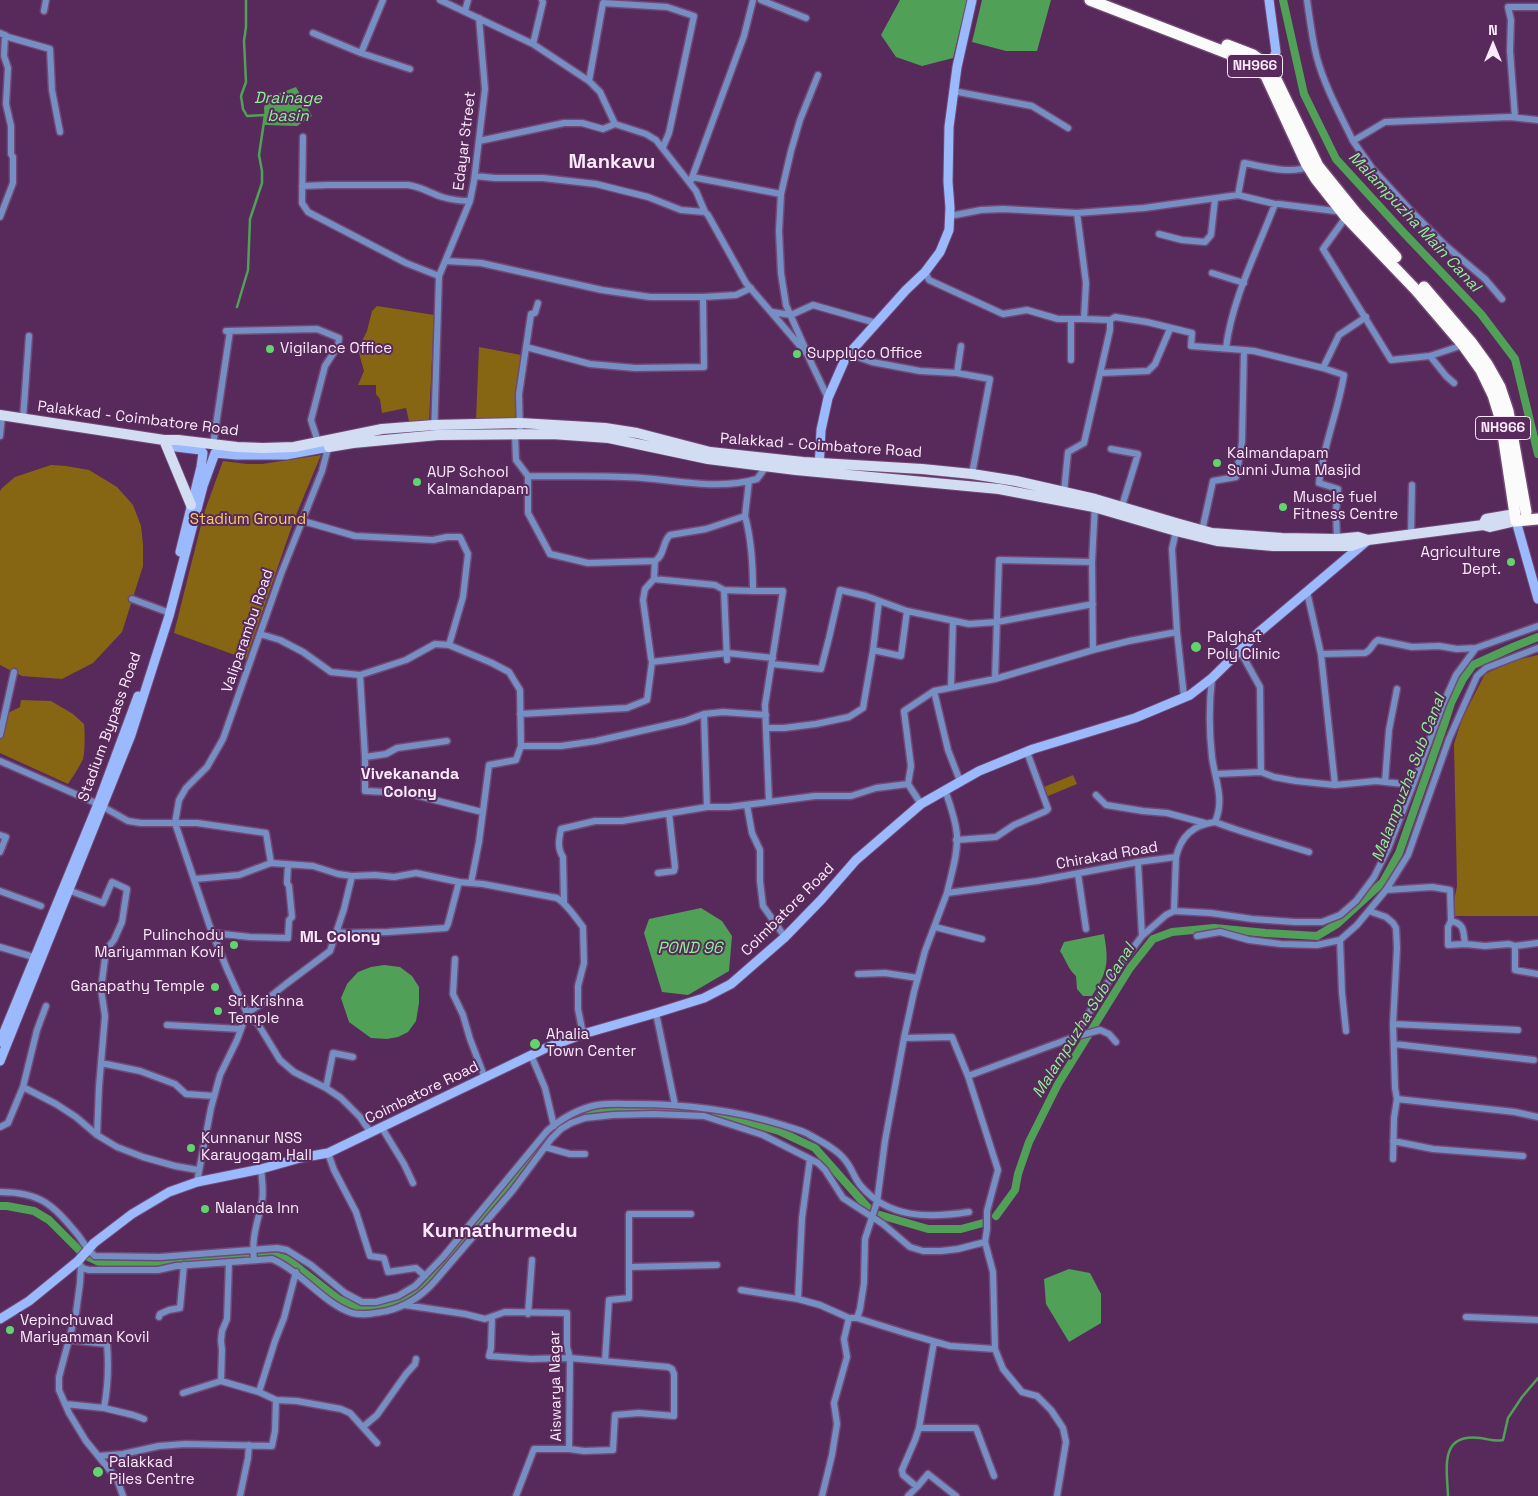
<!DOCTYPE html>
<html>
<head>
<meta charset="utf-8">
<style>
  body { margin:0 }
  #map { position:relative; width:1538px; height:1496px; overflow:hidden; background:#582a5b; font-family:"Space Grotesk",sans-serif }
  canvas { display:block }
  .north { position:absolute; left:1468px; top:20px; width:50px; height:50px; -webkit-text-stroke:4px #582a5b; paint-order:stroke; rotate:0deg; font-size:14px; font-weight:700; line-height:20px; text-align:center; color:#fceafc }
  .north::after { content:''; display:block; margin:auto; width:18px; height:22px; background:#fceafc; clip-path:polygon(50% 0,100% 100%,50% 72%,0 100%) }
</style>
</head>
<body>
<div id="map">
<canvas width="1538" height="1496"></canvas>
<div class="north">N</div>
</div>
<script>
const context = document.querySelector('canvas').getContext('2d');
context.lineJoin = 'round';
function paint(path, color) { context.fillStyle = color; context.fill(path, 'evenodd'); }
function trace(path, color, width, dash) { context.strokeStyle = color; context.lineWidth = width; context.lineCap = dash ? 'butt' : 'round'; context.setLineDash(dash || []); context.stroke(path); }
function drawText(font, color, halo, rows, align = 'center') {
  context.font = font + ' "Space Grotesk",sans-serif'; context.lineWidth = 4; context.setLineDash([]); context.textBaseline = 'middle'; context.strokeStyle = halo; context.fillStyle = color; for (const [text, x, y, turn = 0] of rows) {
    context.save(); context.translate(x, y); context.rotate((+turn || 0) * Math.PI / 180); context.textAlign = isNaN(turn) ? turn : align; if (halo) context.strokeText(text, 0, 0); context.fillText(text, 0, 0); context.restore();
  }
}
const green = new Path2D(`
  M377,306L434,315L429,421H409L406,408L382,413L380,399L376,394V385H358L364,371L359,353V347L367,331L372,311Z
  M479,347L521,355L516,388L515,422L476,420Z
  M321,455L294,520L246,659L174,633L204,513L223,461L247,464H262Z
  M51,465L66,466L89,470L117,487L133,505L141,526L143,544V566L122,632L93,663L62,679L22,676L0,665V492L1,489L15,477Z
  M1538,655V916H1451L1457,886L1454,744L1462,719L1485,674L1513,661Z
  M21,700L51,701L73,714L84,724C85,730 85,754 83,759C79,768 73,776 68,784L0,753V717L20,707Z
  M1073,775L1077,784L1048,796L1044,787Z`);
const water = new Path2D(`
  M900,0H967L953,58L922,66L896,57L881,35Z
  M982,0H1051L1037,51H1006L972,42Z
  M296,87L312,116L297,126L265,125L264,107L270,97Z
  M701,908L722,921L732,936L729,971L688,995L662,992L644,933L649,919Z
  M1104,934C1109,963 1108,971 1092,996H1083L1077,989L1076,976C1068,969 1066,960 1060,951L1064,942Z
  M384,965L400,967L412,976L419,987V1003L416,1021L408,1032L398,1037L387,1039L371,1038L349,1022L341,998L347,984L358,972L371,967Z
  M1069,1269L1090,1273L1101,1294V1323L1069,1342L1046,1304L1044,1279Z`);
const stream = new Path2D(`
  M237,307L248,270L250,219L262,183V171L259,155L265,115L247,116L243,109L241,96L246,82L244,41L246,27V0
  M1448,1496C1447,1468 1439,1433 1480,1438C1489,1439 1494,1442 1503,1440L1508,1418L1522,1397L1538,1378`);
const canal = new Path2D(`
  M1283,0L1304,94L1336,159L1403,232L1481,314L1515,359L1538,454
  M0,1206H7L34,1211L49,1220L84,1255L101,1263H153L270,1254L286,1259L292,1263L338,1299L366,1310L385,1307L413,1296L425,1285L450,1256L539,1146L569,1120L598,1113L634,1110L699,1112L744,1121L779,1131L815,1148L870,1210
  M880,1215L928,1229H961L983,1223
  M996,1216L1015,1190L1018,1174L1029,1142L1058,1084L1130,968L1153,939L1172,932L1214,928L1266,933L1317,936L1337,924L1383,882L1399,853L1444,725L1451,703L1463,679L1473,665L1513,647L1538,637`);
const street = new Path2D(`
  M440,0L533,44L589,81L600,92L615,124L646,134L656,140L696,191L705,212L708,215L746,283L807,354L828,398
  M761,0L806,18
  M1307,0C1310,20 1312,39 1317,58C1325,87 1340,114 1353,141
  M44,11L46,0
  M465,11L468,0
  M0,33L8,37L50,49L52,90L60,132
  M313,33L361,53L410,69
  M533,44L543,2L542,0
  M361,53L383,0
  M589,81L603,3L667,7L694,16L669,133L663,147
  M953,91L1032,106L1068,128
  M1515,117L1510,51L1511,20L1508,7H1538
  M303,137L302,203L308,212L406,263L439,276
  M479,141L564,123H582L603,129L615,124
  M475,176L495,178H543L596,184L648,197L681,210L705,212
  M692,177L781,194
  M690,183L744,36L753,0
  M302,186L328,185H408C422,187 430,193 442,197C452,200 461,201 470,201
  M1238,195L1244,163C1265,167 1289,174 1309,167
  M1077,213L1144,208L1238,195L1275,204H1279L1335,211L1340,210
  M0,217L13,183V157L11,154V126L6,104L8,68L4,56L5,35
  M1346,217L1323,249L1391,360L1430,356L1463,345
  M1159,234L1182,240L1205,242L1211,235L1215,199
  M446,261L481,263L602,290L650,297H703L736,295L751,288
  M925,272L929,280L1003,314L1027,310L1058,319H1084L1086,283L1077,213L1003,209L981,210L950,216
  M1212,273L1244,283
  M1502,299L1485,279L1446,246L1412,212L1372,168L1353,141L1385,122L1510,117L1538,120
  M772,312L791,315L813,305L876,323
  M1110,320L1115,317L1147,322L1192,333L1191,346L1244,350L1242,442L1236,477L1213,481L1202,531
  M226,331L317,329L339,338L338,346L325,366L311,420L318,442
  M961,346L957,373L990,379L972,474
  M526,347L590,364L635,368L704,367L703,297
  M805,348L786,305L781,273L779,231L781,194L791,151L800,120L818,75
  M1226,348C1232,299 1257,251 1275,204
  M1244,350L1254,351L1323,368L1339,335L1366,317
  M849,354L872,362L920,371L957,373
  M1430,356L1446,376L1454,383
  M1071,360V319
  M1323,368L1344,375C1338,412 1323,446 1319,483L1338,489L1336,511L1337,539
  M1100,373L1148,371L1155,364L1170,329
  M23,419L29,336
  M520,434L519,394L531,314L535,313L538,303
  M515,435L516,460L528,476V513L550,554L588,563L655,561C665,555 662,542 670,535L706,529L745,516L749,481
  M0,436L2,416
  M434,436L439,276L470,201L474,181L485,89L479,18
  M329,444L322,471L281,574L223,739L207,767L186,788L179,800L175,823H197L266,833L271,863L313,866L338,874L352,876L375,875L394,877L416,873L459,882L483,884L557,898C568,905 575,917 583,927L584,963L578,986V1009L583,1034
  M213,445L230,331
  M1111,449L1138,454L1122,506
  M528,476C566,477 605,475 643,478C681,481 719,490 757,479L768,464
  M1064,492L1068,452L1084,443L1110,330V320L1084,319
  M1095,505L1092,562L1093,650L1129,641L1177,632L1172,549L1176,531
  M303,521L355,536L433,540L447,537H460L468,554L463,597L449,645
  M1411,534L1412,485
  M1092,562L999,560L995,679L1093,650
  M654,579L715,585L724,590
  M1307,592L1321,654L1365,653C1372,650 1372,643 1378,640L1412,647L1439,646L1457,649L1476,648
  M132,599L170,613
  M1177,632L1184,697
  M260,634L280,640L303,652L331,672L360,675L365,757V791L407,793L482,812
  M873,650L879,601
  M1240,651L1260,687L1261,772
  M1321,654L1335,785
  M727,660L724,590L753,591C753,565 752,541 745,516
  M652,662L727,653L773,658
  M772,664L821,669L829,638L840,590L866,596L907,611L969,624L997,622L1093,604
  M360,675L406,660L435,644L449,645L492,663L509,672L520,690L521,746
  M951,687L953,621
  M934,691L948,750L960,781
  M520,714L627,708L647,700L652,662L651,658L643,600L645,589L654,579L655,561
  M704,714L707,807
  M767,728H784L816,724L849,717L863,708L873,650L901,656L907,611
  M0,735L14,672
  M365,757L386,754L397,748L447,741
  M0,761L98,804L128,821L141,823H175L210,927L227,969L247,1013L237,1040L220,1075L211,1108L197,1182
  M1216,774L1261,772L1274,777L1296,781L1335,785L1376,781L1413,785
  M1385,782L1389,730L1397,689
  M908,784L921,804
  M945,790C950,805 956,820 957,836C958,855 951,875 947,893L1037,881L1138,862L1176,857C1181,836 1193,825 1215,822C1225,799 1215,780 1212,757C1209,731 1209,704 1212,678
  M1096,795L1106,805L1143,811L1167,813L1205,823
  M769,802L815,796H851L876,788L908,784L911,766L904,711L934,691L995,679
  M747,805L752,833L760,850V881L763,906L785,937
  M1215,822C1246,834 1278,842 1309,852
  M0,835L6,837L0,852
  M956,840L996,837L1014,825L1046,811L1048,809L1027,752
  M1138,862L1142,936
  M658,873L674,871L675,867L669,813
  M1078,874L1086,929
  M352,876L344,909L330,951L286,984L261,1004L247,1013L258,1024L280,1060L294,1072L326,1088L341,1098L360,1117L371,1133
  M195,879L239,875L271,863
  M471,883L479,842L489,765L516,760L521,746H561L596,741L685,721L704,714L723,712L766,715
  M68,890L103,903L112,882L127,889L122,922L114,940L106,950L103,974L101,989L105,1016L99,1087L97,1135
  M1386,890L1432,887L1450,890L1451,921L1448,927V945L1465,944L1485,946L1509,944L1515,946L1538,943
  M0,891L41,906
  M947,893L925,951L914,992L904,1038L885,1141L877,1202L865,1239L864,1283L860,1309L857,1318L905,1333L950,1346L995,1349L1003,1369L1022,1392L1037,1396L1051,1410L1063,1428L1066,1442L1057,1496
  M564,902L563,857C557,848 559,839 561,829L595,821H622L707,807H729L769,802L765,705L783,591H753
  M1174,911L1176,857
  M1369,911L1386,917L1393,923L1396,928L1397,948L1393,1024L1395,1088L1397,1099L1394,1118L1393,1159
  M1451,921C1465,924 1463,931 1465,944
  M935,927L982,939
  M337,932L347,933L388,932L446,928L448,924L459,882
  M213,933L250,937L288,938L289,920L292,917L289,886L287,883L288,865
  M1197,936L1220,932L1249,940L1281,944L1317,945L1340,940L1357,925L1386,890L1408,855L1449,739L1477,676L1486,668L1538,648
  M1340,940L1342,993L1346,1031
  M1515,946V970L1538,974
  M0,947L37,958
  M455,959L453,994L463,1015L470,1039L485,1078
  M858,974L885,973L918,978
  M656,1013L675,1105
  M1393,1024L1518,1030
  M167,1025L241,1029
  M1074,1037L1112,976L1142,936L1166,915L1174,911L1211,913L1252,919L1295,922H1322L1340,915L1356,901L1374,877L1388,849L1413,785L1443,704L1456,675L1476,648L1538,626
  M904,1038L952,1037L968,1076L1074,1037L1100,1030L1109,1034L1116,1042
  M1394,1044L1534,1060
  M531,1055L545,1088L554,1126
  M101,1063L140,1071L175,1084L186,1094L214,1096
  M968,1076L998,1170L987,1211V1229L985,1242L993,1272L995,1349
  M23,1087L56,1104L76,1117L97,1135L117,1147L143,1157L175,1166L198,1170
  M326,1088L333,1053L353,1057
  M1397,1099L1515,1112L1538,1117
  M0,1127L8,1123L23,1087L37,1030L46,1006
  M382,1128L404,1164L413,1183
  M1393,1141L1433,1149L1523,1156
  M545,1147L570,1154H585
  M328,1153L334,1170L356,1212L370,1256L384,1258L388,1272L416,1268L425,1276
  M0,1192C41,1192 53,1205 78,1235C84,1243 87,1250 95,1256L160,1257L277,1248L287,1250L311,1265L345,1293L362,1302H376L398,1296L415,1286L443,1257L547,1131C562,1118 577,1109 597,1105C609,1103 622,1104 634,1104C685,1104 735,1110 783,1125C791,1128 801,1130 808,1134C820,1141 837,1149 845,1160C852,1168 854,1178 861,1186C889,1219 929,1218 969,1212
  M254,1260C251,1237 258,1222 262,1201C264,1191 262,1180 261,1169
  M229,1262L227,1319L222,1331L221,1341L222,1350L221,1381L259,1392L276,1400L297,1401L341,1409L350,1413L377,1443
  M81,1266L80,1283L76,1313L59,1377V1390L69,1413L86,1441L117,1479L123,1496
  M630,1267L717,1265
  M82,1268L89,1270H158L176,1266L272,1259C302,1272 324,1304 352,1313C363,1316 376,1313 387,1311C407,1306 422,1296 435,1281L513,1190L551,1139L561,1129L571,1123L585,1118L613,1115L654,1114L704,1116L763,1135L818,1163L825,1170L843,1198L883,1224L910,1247L923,1251H941L958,1249L985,1242
  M741,1290L798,1299L820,1305L849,1318
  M798,1299L802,1218L810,1159
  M405,1305L465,1314L485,1319L505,1312L567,1313V1347L570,1358L569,1449H534L516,1496
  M528,1314L532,1260
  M159,1317L160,1314L169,1310L180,1308L184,1265
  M492,1317L491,1348L489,1356L531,1359L570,1358L668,1367L672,1369L674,1374V1416L639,1413L615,1415L613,1450L584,1451L569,1449
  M1466,1317L1538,1320
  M605,1361L609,1300L629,1298V1214H691
  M259,1392L275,1341L284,1318L296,1272
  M183,1393L221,1381
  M65,1404L104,1408C108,1386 109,1366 107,1344L69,1340
  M104,1408L133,1415L144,1419
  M363,1427L377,1415L406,1374L415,1364L416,1359
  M919,1428H976L994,1476
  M99,1456L123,1454L159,1446L185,1444L272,1446L275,1431L276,1400
  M917,1487L928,1474L956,1496
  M240,1496L248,1458L249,1445
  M822,1496L832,1455L837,1424L834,1403L847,1357L844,1339L849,1318H857
  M908,1496L917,1487L903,1475L902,1470L915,1440L919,1428L934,1342`);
const secondary = new Path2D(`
  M1269,0L1276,52L1270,67
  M164,440L176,447L201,450L203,453L201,467L180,552
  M819,470L821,430L828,398L846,357L906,290L925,272L940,252L949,230L950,208L948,182L949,127L957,67L972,0
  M1516,521L1538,599
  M0,1042L98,804L138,696
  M0,1061L131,735L169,616L203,486L215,453L237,455H286L329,447
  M0,1319L29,1301L78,1261L94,1243L132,1214L169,1192L197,1182L261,1169L300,1158L328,1153L546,1048L583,1034L656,1013L704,998L731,984L785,937L821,900L856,860L921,804L979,771L1033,749L1135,718L1190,695L1212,678L1258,633L1368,540`);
const primary = new Path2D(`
  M0,415L164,440H178L237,447L263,448L294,447L382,429L434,425L520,423L605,428L637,433L710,452L803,462L922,469L972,474L1016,481L1095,499L1176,523L1212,533L1282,538L1337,539L1358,537L1368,540
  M164,440L191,505
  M329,447L353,443L438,435L552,434L609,438L708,459L796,470L999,489L1094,507L1176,531L1217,541L1273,546H1351L1368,540L1483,525L1490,527L1516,521
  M1483,525L1486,519L1515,514`);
const highway = new Path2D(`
  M1090,0L1235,56L1255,66L1266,76L1306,163L1316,179L1346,217L1416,290L1463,345L1481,370L1493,395L1501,421L1516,521L1538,519
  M1227,45L1253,55L1270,67L1318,166L1356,213L1396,257
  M1424,287L1471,342L1487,364L1500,387L1508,411L1526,512`);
const markers = [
  [270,349,5,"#60d56b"],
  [797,354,5,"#60d56b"],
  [1217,463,5,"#60d56b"],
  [417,482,5,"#60d56b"],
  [1283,507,5,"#60d56b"],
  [1511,562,5,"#60d56b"],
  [1196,647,6,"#60d56b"],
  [234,945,5,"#60d56b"],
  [215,987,5,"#60d56b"],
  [218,1011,5,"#60d56b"],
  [535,1044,6,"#60d56b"],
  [191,1148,5,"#60d56b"],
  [205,1209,5,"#60d56b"],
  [10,1330,5,"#60d56b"],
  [98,1472,6,"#60d56b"]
];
const shields = [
  [1255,66,55],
  [1503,428,55]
];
const shieldNames = [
  ["NH966",1255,66],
  ["NH966",1503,428]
];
const streetNames = [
  ["Edayar Street",465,141,-83],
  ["Palakkad - Coimbatore Road",138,419,7],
  ["Palakkad - Coimbatore Road",821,446,4],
  ["Valiparambu Road",248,631,-71],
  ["Stadium Bypass Road",110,727,-70],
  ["Chirakad Road",1107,856,-10],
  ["Coimbatore Road",788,910,-45],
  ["Coimbatore Road",422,1093,-26],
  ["Aiswarya Nagar",556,1386,-91]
];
const poiNames = [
  ["Vigilance Office",280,349],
  ["Supplyco Office",807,354],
  ["Kalmandapam",1227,454],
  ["Sunni Juma Masjid",1227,471],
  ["AUP School",427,473],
  ["Kalmandapam",427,490],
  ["Muscle fuel",1293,498],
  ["Fitness Centre",1293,515],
  ["Agriculture",1501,553,"right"],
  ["Dept.",1501,570,"right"],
  ["Palghat",1207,638],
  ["Poly Clinic",1207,655],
  ["Pulinchodu",224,936,"right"],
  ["Mariyamman Kovil",224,953,"right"],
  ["Ganapathy Temple",205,987,"right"],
  ["Sri Krishna",228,1002],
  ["Temple",228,1019],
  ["Ahalia",546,1035],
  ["Town Center",546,1052],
  ["Kunnanur NSS",201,1139],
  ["Karayogam Hall",201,1156],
  ["Nalanda Inn",215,1209],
  ["Vepinchuvad",20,1321],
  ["Mariyamman Kovil",20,1338],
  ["Palakkad",109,1463],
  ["Piles Centre",109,1480]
];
const parkNames = [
  ["Stadium Ground",248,520]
];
const waterNames = [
  ["Drainage",288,99],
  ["basin",288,117],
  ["Malampuzha Main Canal",1414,222,47],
  ["Malampuzha Sub Canal",1409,778,-69],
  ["POND 96",690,949],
  ["Malampuzha Sub Canal",1084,1021,-58]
];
const neighbourhoodNames = [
  ["Vivekananda",410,775],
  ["Colony",410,793],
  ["ML Colony",340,938]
];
const districtNames = [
  ["Mankavu",612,163],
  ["Kunnathurmedu",500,1232]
];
paint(green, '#866613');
paint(water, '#51a057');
trace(stream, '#51a057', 2.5);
trace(canal, '#51a057', 8);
trace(street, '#724975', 9);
trace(secondary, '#724975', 11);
trace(primary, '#724975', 12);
trace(highway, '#724975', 14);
trace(street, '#758ec4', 6);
trace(secondary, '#9bbafe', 9);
trace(primary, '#d2ddf3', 10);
trace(highway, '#fbfbfb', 11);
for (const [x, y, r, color] of markers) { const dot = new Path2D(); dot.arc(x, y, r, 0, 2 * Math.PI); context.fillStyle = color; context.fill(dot); trace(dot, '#582a5b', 2); }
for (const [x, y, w] of shields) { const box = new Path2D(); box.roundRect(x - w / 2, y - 11.5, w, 23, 4); context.fillStyle = '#582a5b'; context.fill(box); trace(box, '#fceafc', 1); }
drawText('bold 14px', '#fceafc', null, shieldNames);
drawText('15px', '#fceafc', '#582a5b', streetNames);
drawText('15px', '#fceafc', '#582a5b', poiNames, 'left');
drawText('15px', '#f9cc67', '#582a5b', parkNames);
drawText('italic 16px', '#8df393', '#582a5b', waterNames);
drawText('bold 16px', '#fceafc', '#582a5b', neighbourhoodNames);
drawText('bold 20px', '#fceafc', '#582a5b', districtNames);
</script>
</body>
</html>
